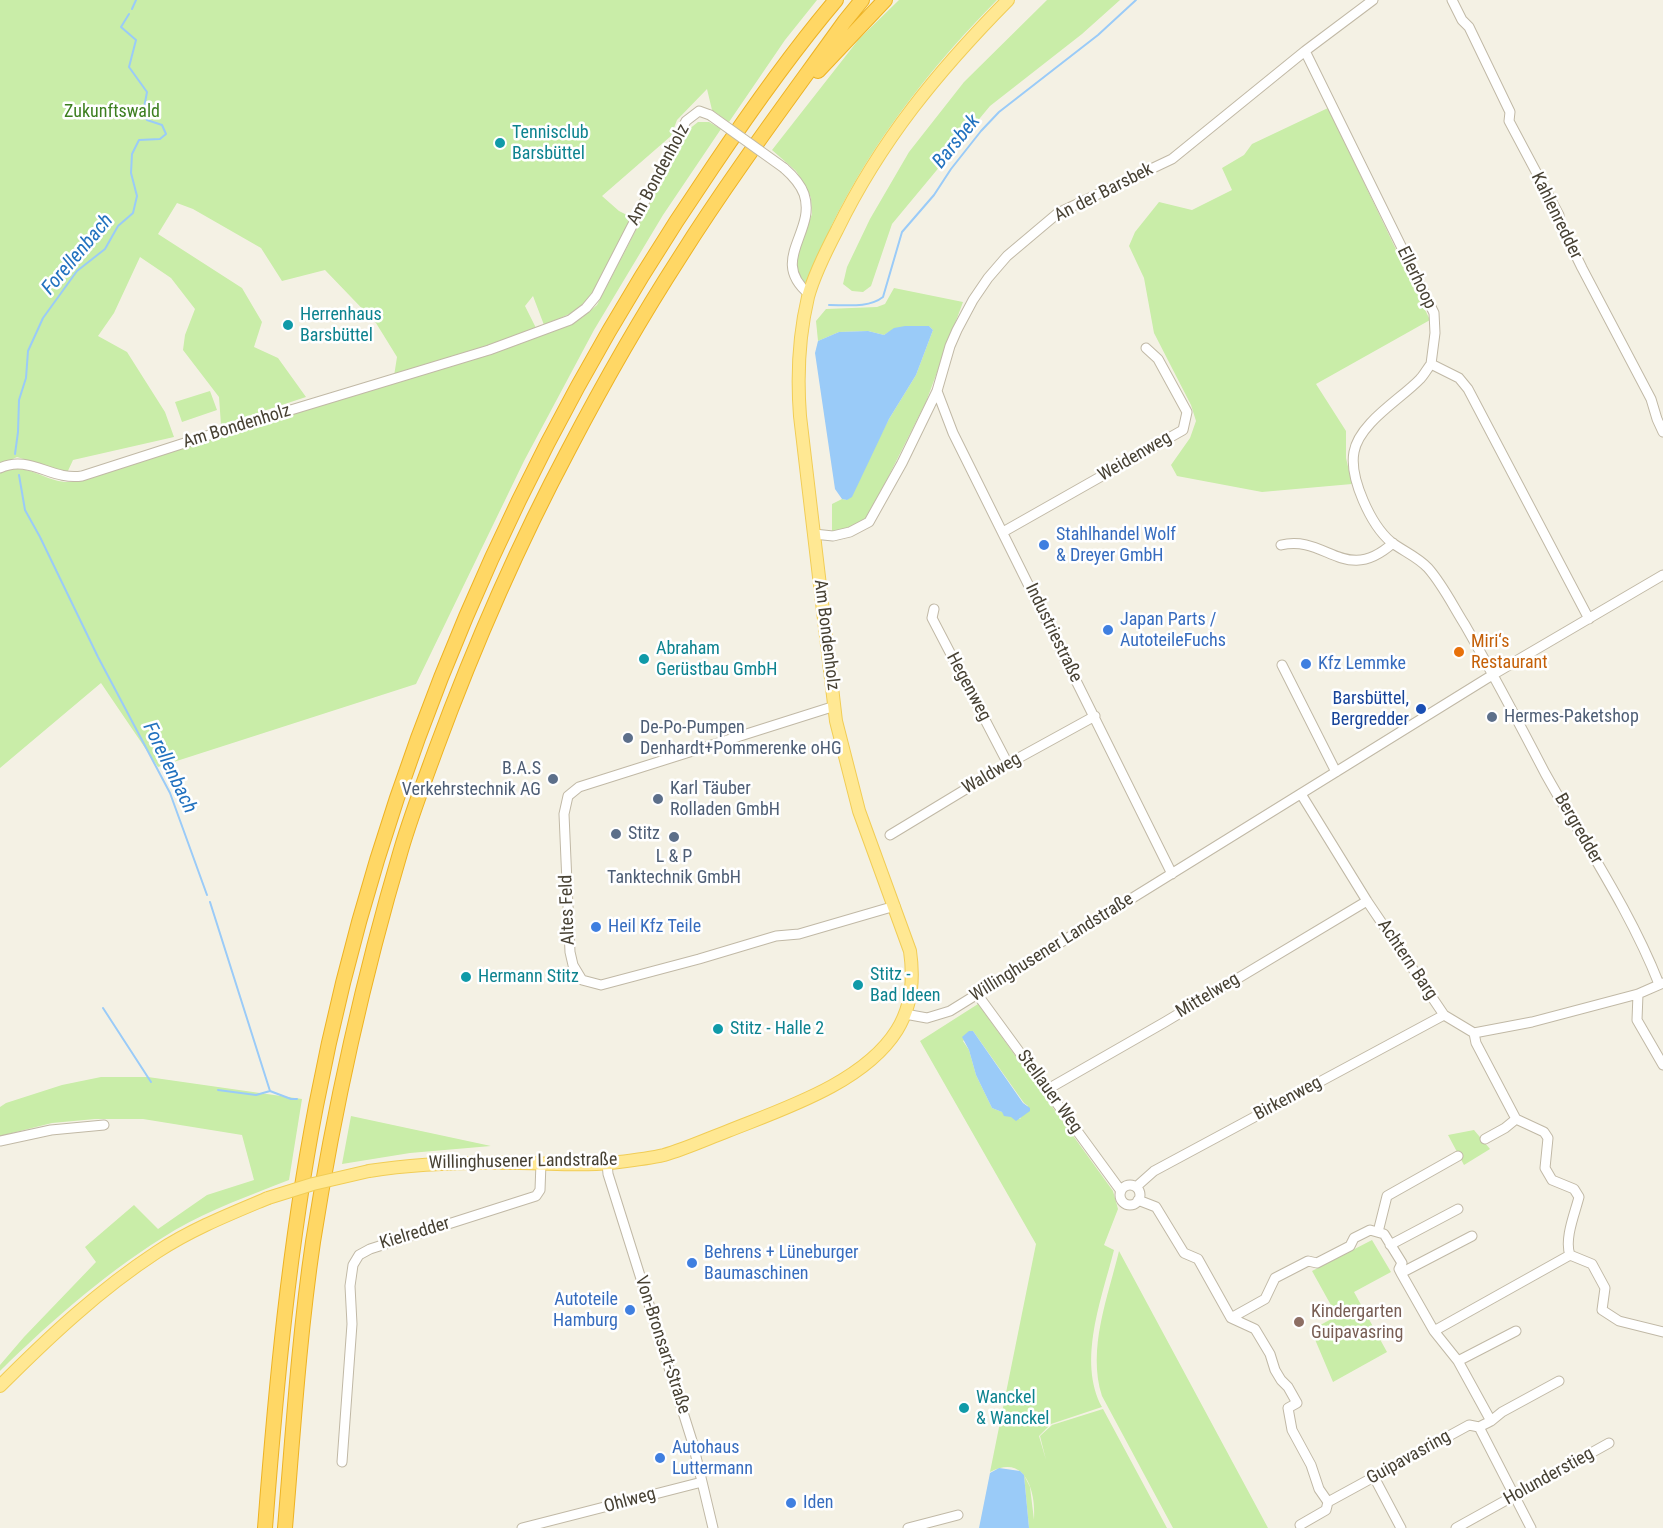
<!DOCTYPE html>
<html>
<head>
<meta charset="utf-8">
<style>
  body { margin:0 }
  canvas { display:block; background:#f4f1e4 }
</style>
</head>
<body>
<canvas width="1663" height="1528"></canvas>
<script>
const context = document.querySelector('canvas').getContext('2d');
context.lineJoin = 'round';
function paint(path, color) { context.fillStyle = color; context.fill(path, 'evenodd'); }
function trace(path, color, width, dash) { context.strokeStyle = color; context.lineWidth = width; context.lineCap = dash ? 'butt' : 'round'; context.setLineDash(dash || []); context.stroke(path); }
function drawText(font, color, halo, rows, align = 'center') {
  context.font = font + ' "Roboto Condensed",sans-serif'; context.lineWidth = 5; context.setLineDash([]); context.textBaseline = 'middle'; context.strokeStyle = halo; context.fillStyle = color; for (const [text, x, y, turn = 0] of rows) {
    context.save(); context.translate(x, y); context.rotate((+turn || 0) * Math.PI / 180); context.textAlign = isNaN(turn) ? turn : align; if (halo) context.strokeText(text, 0, 0); context.fillText(text, 0, 0); context.restore();
  }
}
const green = new Path2D(`
  M0,0H817L785,40L729,122L712,110L707,89L677,120L671,136L602,196L619,211L631,217C620,239 599,290 582,305C572,315 556,319 544,325L533,296L525,306L536,328L490,346L394,376L397,357L376,323L325,270L282,281L261,248L193,209L177,203L158,234L242,288L262,322L254,347L278,358L306,397L221,425L219,397L183,350L185,335L195,309L171,278L140,257L114,313L98,336L127,352L165,412L174,437L73,460L67,473L17,457L0,465Z
  M899,0H997C936,62 883,128 842,205C829,229 819,255 809,281L802,283L795,270L796,258L812,214L811,198L806,187L796,171L772,150L859,39Z
  M1047,0H1120L1082,34L990,106L892,224L871,286L863,292L852,291L843,284L847,267L870,219L909,152L964,82Z
  M1328,108L1430,320L1316,384L1346,431V458L1352,484L1262,492L1177,476L1171,465L1190,438L1196,421L1191,405L1154,333L1144,278L1129,246L1135,232L1159,202L1192,210L1232,190L1222,168L1244,155L1252,144Z
  M698,122H709L721,129L663,215L594,330L524,461L416,684L158,767L101,683L0,768V473C27,460 43,482 69,482C75,482 83,479 88,478L571,324L583,317L597,305L688,130Z
  M894,288L963,302L926,402L866,521L847,529L832,533V504L842,499L847,500L889,419L916,375L933,330L929,326C912,326 898,325 884,335L868,331L839,332L818,341L816,321L826,309L877,307L885,304Z
  M210,391L217,410L182,422L175,402Z
  M978,1004L1113,1191L1118,1209L1104,1245L1114,1250C1102,1298 1077,1361 1102,1407L1051,1424L1039,1436L1046,1460L1040,1436L1052,1425L1103,1409L1167,1528H1029L1024,1475L1030,1487L1034,1520C1036,1492 1026,1453 990,1472L1036,1244L920,1041ZM973,1031L1024,1103L1028,1106L1020,1119L992,1108L976,1075L969,1050L963,1041Z
  M101,1077H148L302,1099L289,1180C251,1195 211,1209 175,1230C110,1269 54,1318 0,1371V1365L24,1337L96,1262L85,1247L134,1205L158,1229L207,1195L254,1180L242,1135L143,1119H95L52,1123L0,1136V1107L6,1103L62,1085Z
  M351,1116L491,1146L410,1153L342,1164Z
  M1474,1130L1490,1149L1464,1165L1448,1135Z
  M1372,1240L1391,1272L1354,1292L1387,1352L1333,1382L1311,1330L1337,1316L1312,1271Z
  M1119,1251L1268,1528H1173L1102,1396C1087,1349 1108,1297 1119,1251Z`);
const water = new Path2D(`
  M905,326H929L933,330L916,375L889,419L852,497L847,500L842,499L835,489L815,353L818,341L839,332L868,331L884,335L894,328Z
  M969,1031H973L1023,1103L1030,1108V1111L1016,1121L1011,1117L1004,1116L1002,1112L992,1108L976,1075L969,1050L962,1037Z
  M999,1468L1020,1471L1024,1475L1029,1528H979L990,1473Z`);
const stream = new Path2D(`
  M132,9L136,0
  M829,305C847,305 869,308 883,297L902,232L934,195L951,169L981,131L999,112L1098,35L1136,0
  M15,454L18,432L19,400L26,378L28,351L43,318L77,271L105,249L118,226L133,213L137,196L131,173L132,154L139,140L160,139L166,134L162,125L147,120L143,113L147,92L129,67L136,40L121,27L129,14
  M19,475L25,510L40,537L98,657L170,793L207,895
  M210,902L270,1091L291,1099H297
  M103,1008L151,1082
  M218,1090L256,1095L270,1091`);
const minor = new Path2D(`
  M1452,0L1462,20L1469,27L1510,112L1509,121L1559,215L1560,223L1582,268L1651,399L1657,419L1663,432
  M1305,51L1434,313L1435,333L1431,364L1459,378L1468,389L1589,619
  M784,168C792,175 800,183 804,194C817,232 768,260 809,294
  M1431,364C1427,369 1424,375 1420,379C1401,399 1359,423 1354,452C1349,478 1371,525 1391,542C1403,551 1418,557 1428,568C1443,585 1453,606 1465,625C1493,674 1519,723 1545,773C1584,843 1630,910 1659,984
  M937,391L953,433L1172,874
  M0,468C29,454 52,481 82,476L228,429L489,350L570,320L586,308L596,296L686,121L699,111L710,115
  M1003,532L1183,430L1187,412L1158,359L1146,348
  M814,534L833,536L850,532L869,522L902,463L937,391L950,346L957,330L973,300L988,278L1007,256L1058,213L1172,159L1305,51L1373,0
  M1281,545C1326,534 1345,586 1393,543
  M934,609L932,618L1008,764
  M1282,665L1336,772
  M835,706L579,787L568,796L564,814L570,952L573,965L582,980L601,985L699,959L776,936L799,934L895,906
  M1301,794L1367,901L1444,1015L1474,1033L1476,1043L1516,1119L1544,1132L1548,1138L1545,1168L1552,1180L1574,1189L1579,1197C1575,1213 1564,1239 1570,1255L1592,1264L1605,1288L1602,1310L1619,1321L1663,1332
  M890,835L1004,766L1095,716
  M977,994L1121,1191
  M1638,994L1637,1020L1663,1065
  M905,1014L927,1018L950,1011L1494,674L1663,575
  M1474,1033L1532,1022L1638,994L1663,983
  M1048,1089L1165,1022L1367,901
  M1485,1139L1505,1128L1516,1119
  M0,1141L51,1130L104,1125
  M607,1163L608,1174L693,1444L713,1528
  M1120 1195a10 10 0 1 1 20 0a10 10 0 1 1-20 0Z
  M1136,1187L1154,1171L1444,1015
  M1138,1200L1156,1207L1184,1253L1198,1259L1231,1318L1265,1299L1275,1278L1308,1261L1317,1263L1350,1246L1354,1238L1370,1230L1384,1234L1402,1263L1399,1269L1401,1273L1434,1331L1458,1361L1491,1421L1479,1427L1469,1425L1328,1502L1319,1489L1311,1465L1292,1430L1288,1408L1297,1403L1288,1387L1281,1380L1275,1370L1270,1354L1255,1329L1231,1318
  M1378,1232L1387,1196L1458,1156
  M1390,1245L1458,1209
  M1401,1273L1472,1236
  M1434,1331L1570,1255
  M1458,1361L1516,1331
  M1491,1421L1502,1412L1559,1381
  M1479,1427L1531,1528
  M342,1462L352,1324L350,1286L353,1265L359,1255L370,1249L536,1196L540,1190L541,1163
  M1374,1477L1401,1528
  M1300,1525L1326,1510L1328,1502
  M522,1528L702,1482
  M908,1528L958,1515
  M1456,1528L1609,1443`);
const major = new Path2D(`
  M369,1171C419,1163 468,1162 519,1163C549,1163 580,1166 610,1163C627,1161 647,1159 664,1155C685,1149 707,1139 728,1131C783,1109 864,1083 897,1030C912,1006 914,978 910,951L859,811L836,721L800,416C797,377 799,335 808,297C814,275 826,251 837,230C881,140 938,71 1008,0
  M0,1386C49,1337 99,1290 157,1252C192,1229 230,1214 268,1198`);
const highway = new Path2D(`
  M818,71L885,0
  M265,1528C276,1386 289,1246 316,1106C380,771 520,449 712,168C751,110 791,53 836,0
  M285,1528C293,1433 299,1337 313,1242C334,1109 363,978 401,850C411,816 424,782 436,749C474,646 518,545 569,449C603,384 640,319 680,257C731,176 789,99 845,21L862,0`);
const minorBridge = new Path2D(`
  M710,115L784,168`);
const majorBridge = new Path2D(`
  M268,1198L313,1184L369,1171`);
const markers = [
  [500,143,6,"#0f9aa8"],
  [288,325,6,"#0f9aa8"],
  [1044,545,6,"#3f7fe0"],
  [1108,630,6,"#3f7fe0"],
  [1459,652,6,"#e8710a"],
  [644,659,6,"#0f9aa8"],
  [1306,664,6,"#3f7fe0"],
  [1421,709,6,"#1a4fb4"],
  [1492,717,6,"#5c6f8a"],
  [628,738,6,"#5c6f8a"],
  [553,779,6,"#5c6f8a"],
  [658,799,6,"#5c6f8a"],
  [616,834,6,"#5c6f8a"],
  [674,837,6,"#5c6f8a"],
  [596,927,6,"#3f7fe0"],
  [466,977,6,"#0f9aa8"],
  [858,985,6,"#0f9aa8"],
  [718,1029,6,"#0f9aa8"],
  [692,1263,6,"#3f7fe0"],
  [630,1310,6,"#3f7fe0"],
  [1299,1322,6,"#8d6e63"],
  [964,1408,6,"#0f9aa8"],
  [660,1458,6,"#3f7fe0"],
  [791,1503,6,"#3f7fe0"]
];
const parkNames = [
  ["Zukunftswald",112,112]
];
const cultureNames = [
  ["Tennisclub",512,133],
  ["Barsbüttel",512,154],
  ["Herrenhaus",300,315],
  ["Barsbüttel",300,336],
  ["Abraham",656,649],
  ["Gerüstbau GmbH",656,670],
  ["Stitz -",870,975],
  ["Bad Ideen",870,996],
  ["Hermann Stitz",478,977],
  ["Stitz - Halle 2",730,1029],
  ["Wanckel",976,1398],
  ["& Wanckel",976,1419]
];
const streetNames = [
  ["Am Bondenholz",659,175,-62],
  ["An der Barsbek",1104,193,-27],
  ["Kahlenredder",1556,216,64],
  ["Ellerhoop",1416,278,64],
  ["Am Bondenholz",237,427,-17],
  ["Weidenweg",1135,457,-30],
  ["Industriestraße",1053,633,64],
  ["Am Bondenholz",826,635,83],
  ["Hegenweg",968,687,62],
  ["Waldweg",992,774,-30],
  ["Bergredder",1578,829,60],
  ["Altes Feld",568,910,-92],
  ["Willinghusener Landstraße",1052,948,-32],
  ["Achtern Barg",1407,960,56],
  ["Mittelweg",1208,996,-31],
  ["Stellauer Weg",1049,1092,54],
  ["Birkenweg",1288,1099,-28],
  ["Willinghusener Landstraße",523,1162,-1],
  ["Kielredder",415,1234,-17],
  ["Von-Bronsart-Straße",662,1345,72],
  ["Guipavasring",1409,1458,-29],
  ["Holunderstieg",1549,1477,-29],
  ["Ohlweg",630,1501,-15]
];
const shopNames = [
  ["Stahlhandel Wolf",1056,535],
  ["& Dreyer GmbH",1056,556],
  ["Japan Parts /",1120,620],
  ["AutoteileFuchs",1120,641],
  ["Kfz Lemmke",1318,664],
  ["Heil Kfz Teile",608,927],
  ["Behrens + Lüneburger",704,1253],
  ["Baumaschinen",704,1274],
  ["Autoteile",618,1300,"right"],
  ["Hamburg",618,1321,"right"],
  ["Autohaus",672,1448],
  ["Luttermann",672,1469],
  ["Iden",803,1503]
];
const foodNames = [
  ["Miri‘s",1471,642],
  ["Restaurant",1471,663]
];
const transitNames = [
  ["Barsbüttel,",1409,699],
  ["Bergredder",1409,720]
];
const serviceNames = [
  ["Hermes-Paketshop",1504,717],
  ["De-Po-Pumpen",640,728],
  ["Denhardt+Pommerenke oHG",640,749],
  ["B.A.S",541,769,"right"],
  ["Verkehrstechnik AG",541,790,"right"],
  ["Karl Täuber",670,789],
  ["Rolladen GmbH",670,810],
  ["Stitz",628,834],
  ["L & P",674,857,"center"],
  ["Tanktechnik GmbH",674,878,"center"]
];
const educationNames = [
  ["Kindergarten",1311,1312],
  ["Guipavasring",1311,1333]
];
const waterNames = [
  ["Barsbek",957,142,-51],
  ["Forellenbach",78,255,-50],
  ["Forellenbach",169,768,64]
];
paint(green, '#c9eda8');
paint(water, '#9acbf8');
trace(stream, '#9acbf8', 2);
trace(minor, '#c1b9a6', 11);
trace(major, '#f1cd56', 14);
trace(highway, '#eeb324', 16);
trace(minor, '#fff', 9);
trace(major, '#ffe893', 12);
trace(highway, '#ffd765', 14);
trace(minorBridge, '#c1b9a6', 11, []);
trace(majorBridge, '#f1cd56', 14, []);
trace(minorBridge, '#fff', 9);
trace(majorBridge, '#ffe893', 12);
for (const [x, y, r, color] of markers) { const dot = new Path2D(); dot.arc(x, y, r, 0, 2 * Math.PI); context.fillStyle = color; context.fill(dot); trace(dot, '#fff', 2); }
drawText('18px', '#3d7f20', '#fff', parkNames);
drawText('18px', '#0d838f', '#fff', cultureNames, 'left');
drawText('18px', '#474133', '#fff', streetNames);
drawText('18px', '#366cbe', '#fff', shopNames, 'left');
drawText('18px', '#c56008', '#fff', foodNames, 'left');
drawText('18px', '#164399', '#fff', transitNames, 'right');
drawText('18px', '#4e5e75', '#fff', serviceNames, 'left');
drawText('18px', '#785e54', '#fff', educationNames, 'left');
drawText('italic 20px', '#2171bf', '#fff', waterNames);
</script>
</body>
</html>
